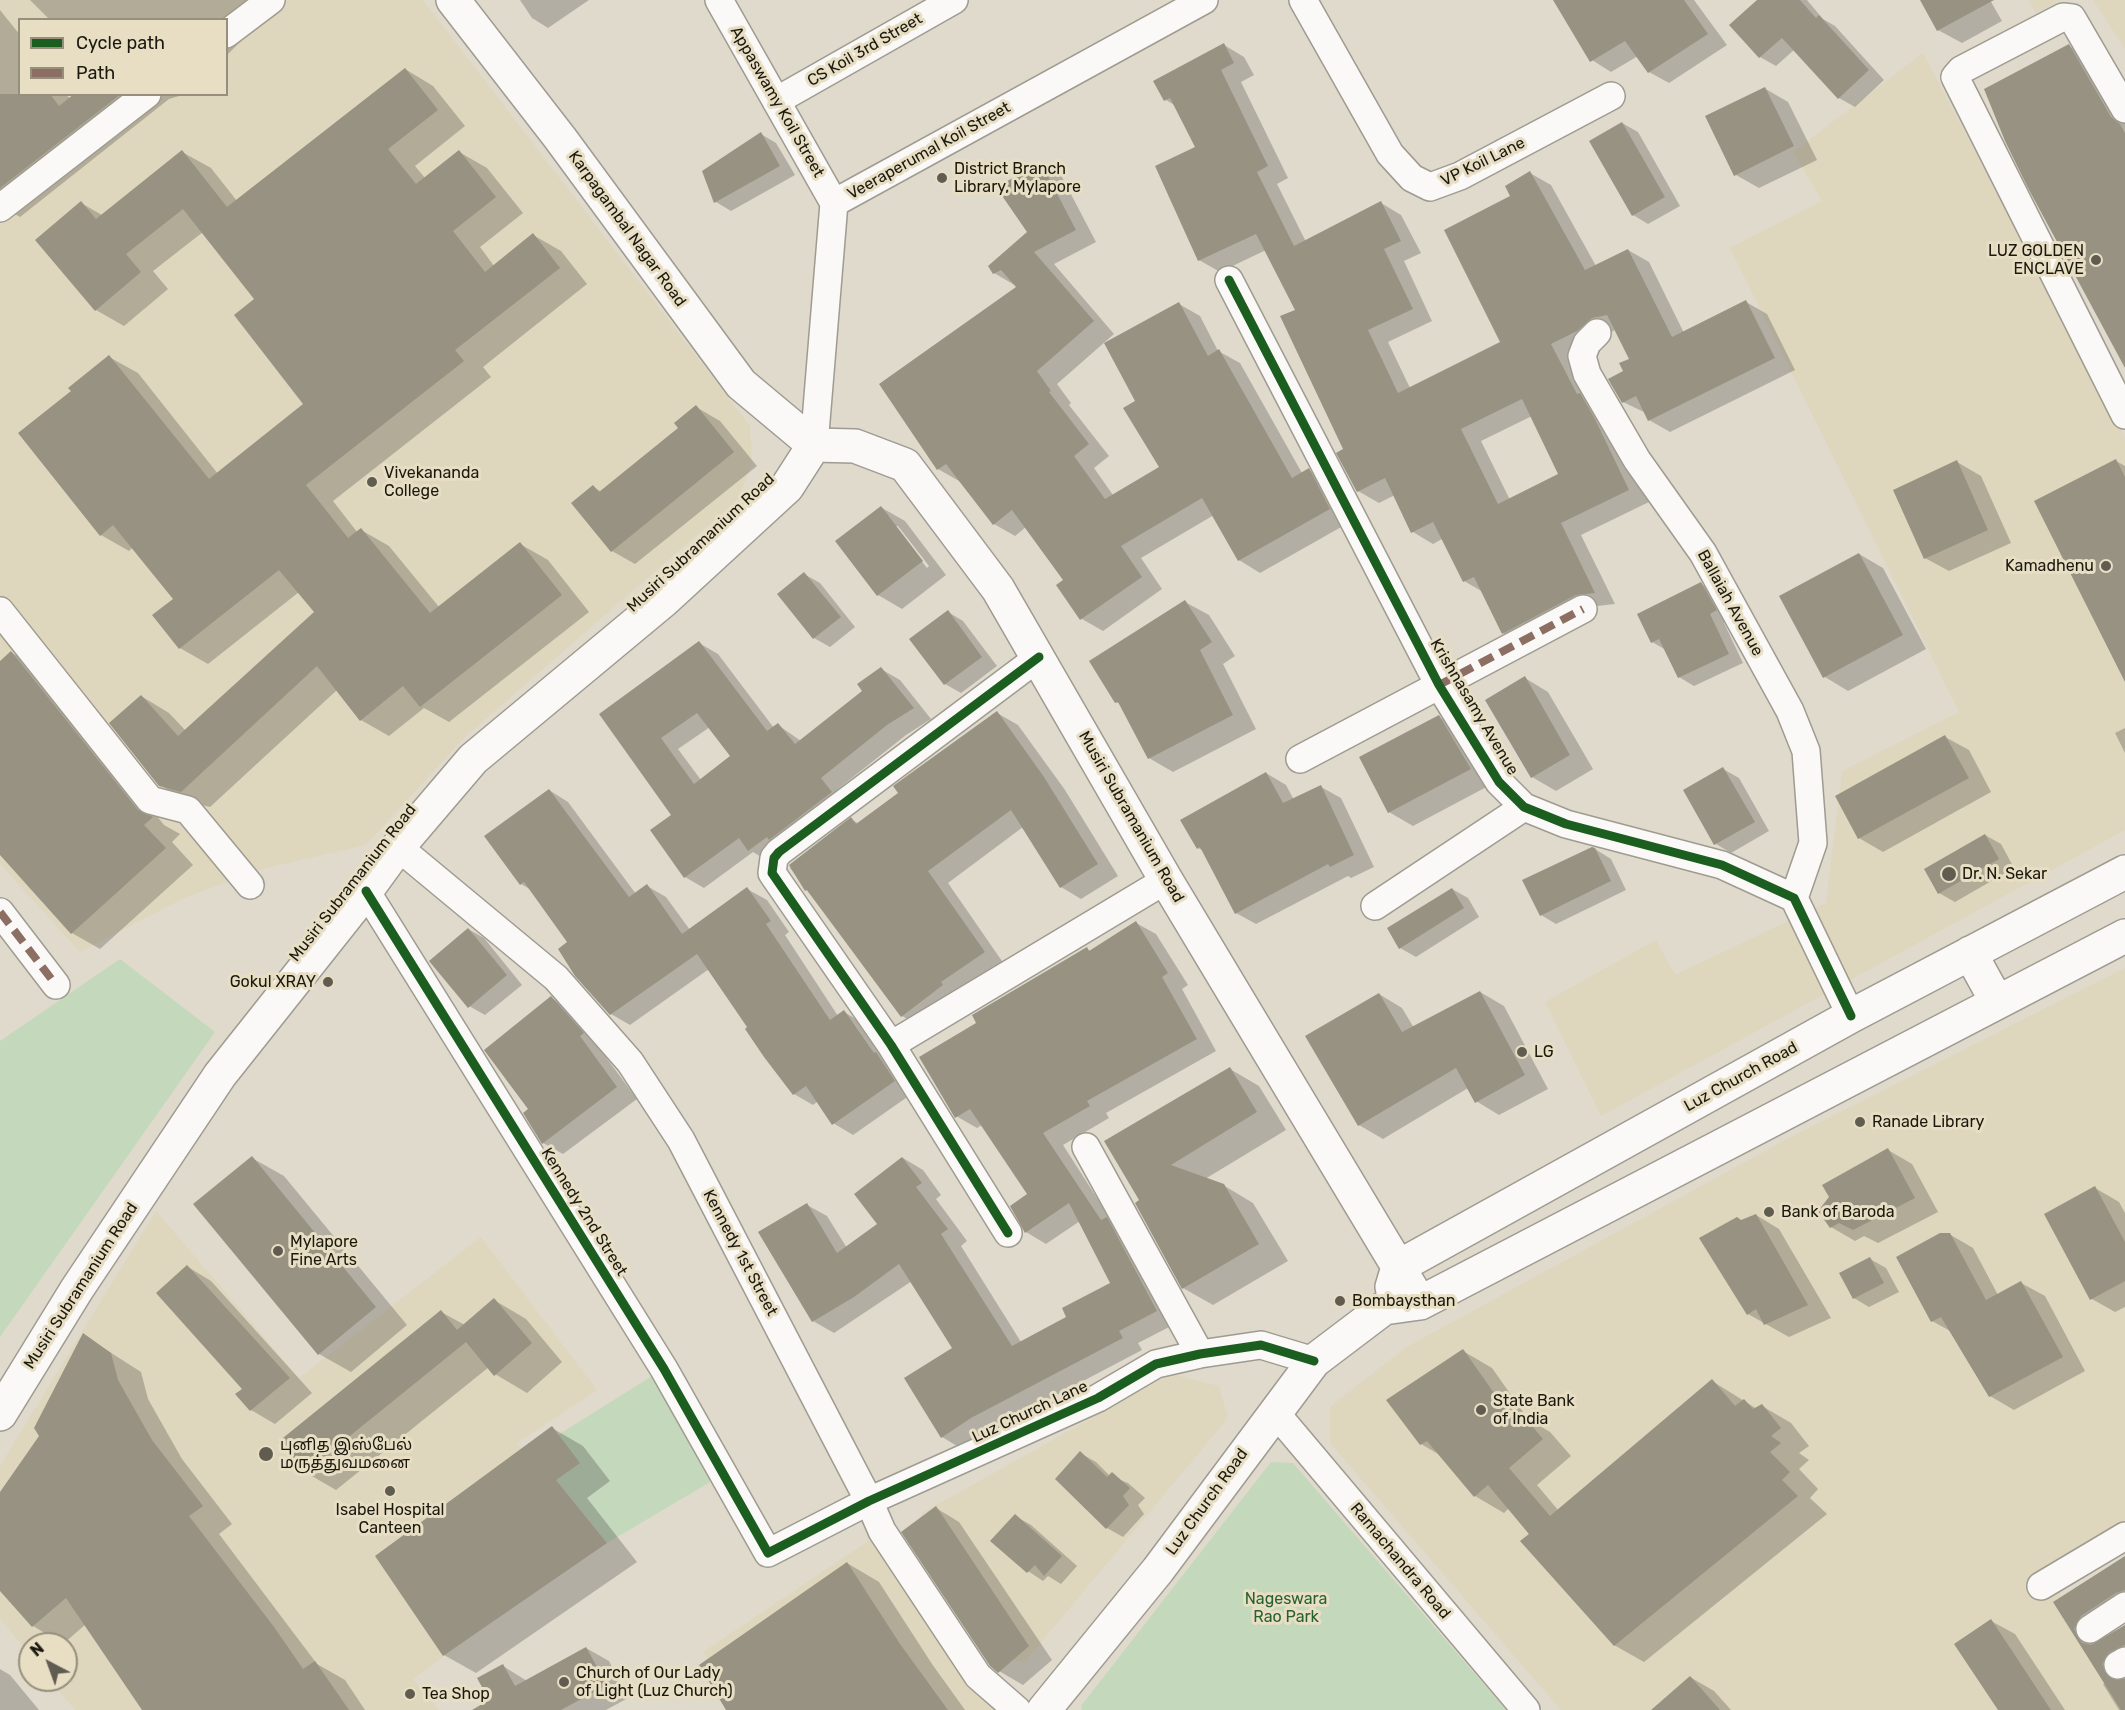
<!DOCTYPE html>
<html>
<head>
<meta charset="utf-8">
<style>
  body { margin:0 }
  #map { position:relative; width:2125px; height:1710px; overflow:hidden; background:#dfdacc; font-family:Rubik,sans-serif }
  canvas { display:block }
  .legend { position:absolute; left:18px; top:18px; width:210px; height:78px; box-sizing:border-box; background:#e7dec4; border:2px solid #958f7b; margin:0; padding:8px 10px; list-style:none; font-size:18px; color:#1b180e }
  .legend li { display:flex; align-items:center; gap:12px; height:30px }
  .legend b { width:30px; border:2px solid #958f7b }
  .north { position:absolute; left:18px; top:1632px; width:60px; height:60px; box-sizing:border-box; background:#e7dec4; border:2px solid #958f7b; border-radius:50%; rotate:319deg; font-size:16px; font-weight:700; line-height:24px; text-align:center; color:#1b180e }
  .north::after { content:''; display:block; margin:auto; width:21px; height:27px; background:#605c50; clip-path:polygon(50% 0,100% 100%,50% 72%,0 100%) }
</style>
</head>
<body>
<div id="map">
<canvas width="2125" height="1710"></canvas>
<ul class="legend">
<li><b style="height:8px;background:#1b5e20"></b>Cycle path</li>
<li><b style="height:8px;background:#8d6e63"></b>Path</li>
</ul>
<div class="north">N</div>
</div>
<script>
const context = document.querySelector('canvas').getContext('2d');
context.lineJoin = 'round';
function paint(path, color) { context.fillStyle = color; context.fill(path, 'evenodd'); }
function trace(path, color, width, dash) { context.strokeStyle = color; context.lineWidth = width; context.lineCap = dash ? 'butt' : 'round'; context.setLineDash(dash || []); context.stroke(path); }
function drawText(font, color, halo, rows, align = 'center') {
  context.font = font + ' Rubik,"Noto Sans Tamil",sans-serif'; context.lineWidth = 6; context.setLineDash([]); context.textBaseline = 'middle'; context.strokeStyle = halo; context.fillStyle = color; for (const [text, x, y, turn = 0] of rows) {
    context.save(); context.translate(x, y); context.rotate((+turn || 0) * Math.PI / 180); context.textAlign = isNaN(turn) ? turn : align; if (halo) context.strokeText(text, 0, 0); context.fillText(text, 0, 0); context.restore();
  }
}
const built = new Path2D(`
  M0,0H423L750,426L752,464L737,500L465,737L366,845L262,869L186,897L80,952L0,864ZM20,20H226V94H20Z
  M2028,0H2061L2036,13Z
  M2093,0H2125V49Z
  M1923,53L2125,437V830L1601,1116L1545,1002L1656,940L1675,975L1826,903L1842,771L1959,712L1730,248L1822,201L1793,152Z
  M2125,968V1537L2053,1582L2125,1695V1710H1561L1330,1443V1407L1405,1348L1789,1138Z
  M156,1211L299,1378L481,1237L597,1390L517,1443L595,1545L413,1679L439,1710H75L50,1680H66V1644H30V1655L0,1619V1466Z
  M1171,1374L1219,1386L1228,1418L1024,1663L1007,1658L918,1532L922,1513Z
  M870,1540L890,1541L994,1689L993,1710H744L703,1652Z`);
const green = new Path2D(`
  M120,959L215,1032L0,1337V1041Z
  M657,1373L717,1478L607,1543L556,1480L558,1435Z
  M1271,1462L1293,1463L1506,1710H1082L1081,1706Z`);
const shadow = new Path2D(`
  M30,0H282L226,56V20H50Z
  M520,0H589L548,28L532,18Z
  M1556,0H1694L1727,45L1669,83L1649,72L1638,56L1611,72L1592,60Z
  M1760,0H1807L1823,19L1835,26L1884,80L1855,107L1839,98L1795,49L1776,66L1760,57L1731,25Z
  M1922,0H1990L2002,21L1962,43L1938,30Z
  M0,10L20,35V94H66L70,99L76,94H186L169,99L20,217L0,205Z
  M1224,45L1244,57L1254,75L1241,82L1288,178L1277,184L1306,242L1381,203L1401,215L1421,253L1404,261L1432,321L1388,342L1410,388L1502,342L1512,197L1530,173L1551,185L1596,266L1628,250L1649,262L1684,333L1746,302L1767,314L1795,370L1670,432L1649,420L1646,413L1623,402L1625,372L1631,359L1616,329L1598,342L1571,356L1616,433L1649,502L1581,535L1615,604L1597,606L1523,645L1503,633L1483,592L1464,581L1442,539L1433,544L1413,532L1395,495L1379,503L1358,491L1297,310L1266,250L1220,272L1199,260L1197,147L1176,106L1166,100ZM1532,416L1560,475L1510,500L1481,441Z
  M2069,46L2101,64L2125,106V365Z
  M405,69L433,86L465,126L415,166L425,178L459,152L487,168L523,213L480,247L494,266L533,235L561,251L587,284L483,367L491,377L333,501L357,532L361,530L389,546L439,607L520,544L548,560L589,612L449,722L424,708L389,736L361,720L337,690L210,807L189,802L160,785L141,696L169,713L186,731L316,612L299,592L208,664L180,648L175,599L133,547L129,551L101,535L73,392L109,357L138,373L218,474L305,404L256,299L203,232L153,271L168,289L124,326L96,310L81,203L102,215L182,152L211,168L237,201Z
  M1764,88L1788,102L1817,160L1759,188L1736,175Z
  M1622,123L1638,132L1680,206L1648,224L1633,215Z
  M761,134L776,143L795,175L731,211L716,202L703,172Z
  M1041,164L1062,177L1096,242L1054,264L1114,334L1057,384L1071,403L1069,405L1109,456L1094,468L1113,495L1161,468L1136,402L1179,304L1200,316L1218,351L1240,363L1302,473L1309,470L1330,482L1350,522L1260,573L1239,560L1214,515L1141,558L1162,589L1103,631L1082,619L1065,581L1026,527L1015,536L994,524L959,481L938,469L1018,287L994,273L1029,232Z
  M696,407L720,421L757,466L635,564L612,551L593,487L602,492L680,428Z
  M2116,461L2125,466V660Z
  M1957,462L1981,476L2011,543L1949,571L1925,558Z
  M882,508L905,521L946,575L902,609L878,595L837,542ZM894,526H898L929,566L927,568Z
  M1859,554L1883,568L1926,649L1848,691L1825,677L1781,596Z
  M804,574L820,583L855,627L830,647L814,638L779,594Z
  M1701,584L1717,593L1731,619L1724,623L1743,663L1694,686L1679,677L1666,650L1652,642Z
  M1185,602L1209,615L1235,656L1223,664L1256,729L1173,772L1149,758L1122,705L1116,702Z
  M948,612L963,621L997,666L961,693L945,684Z
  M699,643L718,654L774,728L778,725L801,741L864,691L881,669L900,680L931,719L906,735L838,789L850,804L768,861L753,852L704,888L685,877L673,815L601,715ZM710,727L732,756L701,780L678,749Z
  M12,653L40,669L164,825L180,834L172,842L193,865L100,949L72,933L0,851V663Z
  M1525,678L1548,692L1593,769L1556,791L1532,777Z
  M997,713L1018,725L1065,790L1118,876L1081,899L1061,887L1023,827L948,883L1004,964L922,1027L902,1016L790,868L851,819L859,824L900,793Z
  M1439,717L1463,731L1494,783L1413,826L1389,812Z
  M2125,728V753L2115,733Z
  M1945,737L1969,750L1991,792L1883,852L1859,838Z
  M1723,769L1739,778L1769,831L1731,853L1716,844Z
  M1266,773L1286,785L1294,800L1321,787L1341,798L1374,867L1351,878L1348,876L1256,924L1236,913L1204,851L1198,848Z
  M549,790L568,802L636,894L647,886L666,897L690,930L747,889L767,900L789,932L785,935L838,1016L844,1012L863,1023L913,1093L853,1135L833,1123L818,1101L813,1105L794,1094L709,969L630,1025L611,1014L569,942L533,891L521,884Z
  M1985,835L2001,844L2014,868L1955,902L1939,893Z
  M1595,849L1611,859L1626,890L1556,924L1541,915Z
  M1452,889L1468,898L1479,917L1416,957L1400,948Z
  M1136,923L1156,934L1188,985L1182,989L1216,1051L1106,1113L1109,1118L1063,1145L1177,1323L1138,1343L1142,1350L992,1429L962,1449L942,1437L954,1349L912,1281L834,1333L813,1321L807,1205L827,1216L847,1248L879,1224L903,1158L923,1170L941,1195L936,1199L967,1241L961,1246L1021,1342L1068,1317L1112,1283L1080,1221L1046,1244L1026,1232L1012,1206L1029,1194L982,1125L977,1128L956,1116L978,1024L1087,949L1090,951Z
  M468,929L484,938L522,985L485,1015L469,1006Z
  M1480,992L1504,1006L1548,1089L1499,1115L1476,1101L1468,1088L1383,1139L1359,1125L1307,1037L1379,994L1402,1008L1414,1028Z
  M551,998L571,1009L603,1045L599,1048L637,1099L563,1154L543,1143L530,1109Z
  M1230,1069L1259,1086L1286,1130L1205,1179L1223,1185L1253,1203L1288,1261L1213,1305L1183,1288L1141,1201Z
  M1888,1150L1912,1164L1938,1212L1878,1243L1864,1236L1855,1241L1831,1227Z
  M252,1158L284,1176L407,1325L351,1372L319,1354Z
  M2095,1188L2119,1202L2125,1213V1307L2115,1312L2092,1299Z
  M1756,1215L1779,1229L1831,1318L1789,1337L1748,1314L1742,1221Z
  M1949,1234L1973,1248L1998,1295L2021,1283L2045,1296L2085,1371L2014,1410L1990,1396L1952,1332L1932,1321Z
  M1870,1259L1886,1268L1899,1292L1869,1307L1854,1298Z
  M188,1267L211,1281L312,1393L275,1424L251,1410Z
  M494,1300L526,1319L562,1362L527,1393L495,1374L489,1367L336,1490L305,1472L441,1312L465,1325Z
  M83,1335L141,1372L148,1399L182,1459L232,1524L219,1534L317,1664L345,1680L365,1710H144L86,1624L63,1644L33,1626L0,1585V1501L40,1436Z
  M1463,1351L1492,1368L1528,1419L1550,1432L1571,1456L1537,1485L1558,1510L1712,1381L1757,1409L1762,1406L1791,1423L1809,1446L1799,1453L1809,1460L1799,1469L1818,1489L1810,1498L1827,1514L1644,1662L1614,1645L1509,1508L1504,1513L1475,1496L1440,1455L1421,1444Z
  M552,1428L583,1446L610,1481L587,1498L637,1562L476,1673L444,1655Z
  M1080,1453L1096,1462L1110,1476L1128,1483L1145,1498L1138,1505L1144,1514L1123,1537L1107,1528Z
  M936,1508L959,1522L1052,1660L1023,1685L999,1671Z
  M1015,1516L1031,1525L1077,1566L1061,1584L1048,1576L1043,1581L1028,1571Z
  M2125,1558V1618L2100,1635L2098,1642L2125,1626V1710H2119L2103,1684L2106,1683L2056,1602Z
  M847,1563L879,1582L932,1664L965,1710H728Z
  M1991,1621L2015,1634L2065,1710H1999Z
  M586,1648L609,1661L628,1698L606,1710H490L503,1666L527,1681Z
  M0,1669L10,1675L39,1710H0Z
  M1690,1677L1714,1691L1731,1710H1653Z`);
const building = new Path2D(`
  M1553,0H1684L1708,34L1648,73L1625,41L1590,62Z
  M1757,0H1800L1816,18L1819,15L1869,70L1838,99L1782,38L1759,58L1729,25Z
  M1920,0H1994L1937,31Z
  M1224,43L1234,63L1221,70L1268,166L1257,172L1294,246L1381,201L1401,241L1384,249L1413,309L1368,330L1398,393L1500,342L1444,230L1510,196L1505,186L1530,171L1585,270L1628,249L1672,337L1746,300L1775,358L1648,421L1636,396L1622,403L1608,379L1623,371L1619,363L1629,359L1607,315L1592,318L1577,331L1551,344L1577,394L1580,393L1595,419L1629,490L1561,523L1595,593L1576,595L1502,634L1474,577L1463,582L1433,522L1411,533L1385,478L1357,492L1336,453L1343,449L1280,316L1295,310L1256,234L1198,261L1155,166L1195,147L1170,98L1164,101L1153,81ZM1522,399L1558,474L1498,504L1461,429Z
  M2069,44L2111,117L2120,124L2125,133V368L2028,188L2005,141L1984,89Z
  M405,68L438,110L388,149L416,184L459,150L496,197L453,231L485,272L533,233L560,268L455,350L464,361L306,485L348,538L361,528L430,613L520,542L562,595L420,707L403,686L360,721L317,666L181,792L159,786L109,723L141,695L178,736L314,612L279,570L179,649L152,615L173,599L113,525L100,536L18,433L71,391L68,388L109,355L209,479L303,404L234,315L254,299L183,209L126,254L141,272L95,311L35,240L81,201L96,219L182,150L227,207Z
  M1765,87L1794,146L1734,176L1705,116Z
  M0,94H50L59,106L74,94H121L0,188Z
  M1622,122L1665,197L1632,216L1589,141Z
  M761,132L780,166L714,203L702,171Z
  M1041,163L1076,230L1034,252L1094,321L1037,371L1051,391L1049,392L1089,444L1074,456L1105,499L1159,467L1123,408L1135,401L1104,343L1179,302L1208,356L1219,349L1292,478L1309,468L1330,509L1238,561L1202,498L1121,546L1142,577L1080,620L1056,585L1063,580L1012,510L993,525L946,464L937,470L879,384L1016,287L1001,270L993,274L988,266L1027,232L996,187Z
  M696,405L734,452L611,552L571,503L593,485L599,492L678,428L674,423Z
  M2116,459L2125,477V682L2034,501Z
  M1957,460L1988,530L1924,559L1893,490Z
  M881,506L923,561L877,596L835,541Z
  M1859,553L1903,635L1823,678L1779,596Z
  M804,572L841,617L813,639L777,594Z
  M1701,582L1717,610L1710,614L1729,654L1678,678L1659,639L1651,643L1637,614Z
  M1185,600L1212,642L1200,650L1233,715L1148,759L1118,702L1115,703L1089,661Z
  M948,610L982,657L944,685L909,639Z
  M699,641L767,731L778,723L795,744L862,691L857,684L881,667L914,708L887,725L821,778L832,792L769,840L767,837L748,851L739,838L684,878L650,830L671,815L599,714ZM697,713L730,756L694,784L661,738Z
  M11,651L138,810L153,817L144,825L166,848L71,934L0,855V661Z
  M1525,676L1570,755L1531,778L1485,700Z
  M997,711L1044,777L1098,864L1060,888L1011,810L928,871L985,952L941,982L943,985L901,1017L807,890L805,891L789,865L851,817L856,824L898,793L893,786Z
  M1439,715L1471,769L1388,813L1359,757Z
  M1945,735L1969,778L1858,839L1835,796Z
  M1723,767L1755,822L1714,845L1683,790Z
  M1266,772L1283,803L1321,785L1354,855L1330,867L1328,864L1235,914L1200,847L1197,849L1180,820Z
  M549,789L629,897L647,884L682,934L747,887L771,921L766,924L830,1020L844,1010L874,1053L876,1052L895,1081L832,1125L806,1086L793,1095L764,1057L745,1029L747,1027L697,954L610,1015L575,976L558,949L567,942L524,882L520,885L484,836Z
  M1985,834L1999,859L1938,894L1924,869Z
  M1592,847L1595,848L1611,881L1540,916L1522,880Z
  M1452,888L1464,908L1399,949L1387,928Z
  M1136,921L1168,973L1162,977L1197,1039L1087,1101L1090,1106L1043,1133L1101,1220L1107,1217L1157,1311L1119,1331L1123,1338L971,1418L941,1438L904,1378L952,1348L899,1264L854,1297L812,1322L758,1232L807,1203L837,1253L877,1224L854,1194L902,1157L922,1183L916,1187L948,1229L941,1234L1012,1346L1066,1317L1062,1308L1110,1283L1069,1203L1025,1233L1010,1206L1027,1194L970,1109L955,1118L919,1057L976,1023L972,1015L1087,947L1089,951Z
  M468,928L507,975L468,1008L429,961Z
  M1480,991L1525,1075L1475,1103L1456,1068L1358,1126L1305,1036L1379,993L1402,1032Z
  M551,996L584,1033L580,1036L617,1087L542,1144L523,1113L528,1109L484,1050Z
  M1230,1067L1257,1112L1171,1165L1224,1184L1259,1244L1182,1289L1135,1203L1139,1200L1104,1141Z
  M1888,1148L1915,1198L1853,1230L1839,1223L1830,1228L1818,1211L1829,1197L1822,1185Z
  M252,1156L376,1307L318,1355L193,1204Z
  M2095,1186L2125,1242V1281L2090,1300L2044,1214Z
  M1756,1214L1808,1305L1764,1325L1756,1309L1747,1315L1699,1238L1737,1217L1741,1220Z
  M1940,1233H1950L1986,1300L2021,1281L2063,1357L1989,1397L1941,1317L1931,1322L1896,1257Z
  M1870,1257L1884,1283L1853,1299L1839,1273Z
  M187,1265L290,1378L250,1411L235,1394L242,1389L156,1293Z
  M494,1298L532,1343L494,1376L466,1342L304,1473L278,1442L441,1310L457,1330Z
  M83,1333L111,1353L118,1380L152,1440L203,1506L189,1516L274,1627L303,1669L315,1661L349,1710H142L66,1598L32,1627L0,1591V1492L39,1436L34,1428Z
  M1463,1349L1513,1420L1521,1413L1543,1439L1509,1468L1550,1516L1712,1379L1735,1406L1744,1399L1753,1409L1762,1404L1781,1428L1771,1436L1781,1443L1770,1452L1790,1472L1782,1480L1798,1496L1614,1646L1520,1541L1529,1534L1488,1485L1474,1497L1427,1441L1420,1445L1386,1400Z
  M552,1426L580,1463L556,1480L607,1543L443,1656L375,1556Z
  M1080,1451L1107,1477L1112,1472L1130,1488L1123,1496L1129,1505L1106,1529L1055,1479Z
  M936,1506L1029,1646L998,1673L990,1666L901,1532Z
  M1015,1514L1062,1556L1044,1576L1035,1565L1027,1573L990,1541Z
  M2125,1556V1590L2116,1593L2081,1616L2074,1629L2082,1643L2091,1645L2125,1625V1645L2110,1652L2102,1664L2110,1678L2125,1679V1710H2121L2053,1602Z
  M847,1562L900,1644L948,1710H726L699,1665Z
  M1991,1619L2051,1710H1998L1954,1644Z
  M586,1647L607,1685L561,1710H472L489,1700L477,1678L503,1664L515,1686Z
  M1690,1676L1720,1710H1651Z`);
const minor = new Path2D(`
  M719,0L834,203
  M1303,0L1390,154L1412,178L1430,187L1460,176L1611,96
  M226,34L271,0
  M776,101L954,0
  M2125,109L2072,18L2063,17L1961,70L1955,77L2125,415
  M834,203L1204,0
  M0,208L147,94
  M1229,280L1439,685L1499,782L1524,807L1566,824L1722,865L1794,898L1851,1016
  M1597,333L1587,343L1582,356L1587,374L1637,460L1703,553L1790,711L1806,751L1813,843L1794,898
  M814,445L834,203
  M0,611L150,800L188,810L250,885
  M1300,759L1583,609
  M398,847L556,978L630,1062L681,1140L869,1501L882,1531L978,1676L1017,1710
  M366,891L664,1369L768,1553L869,1501L1098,1398L1156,1364L1200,1354L1261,1345L1314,1361
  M1375,906L1524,807
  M0,912L56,985
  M891,1045L1166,880
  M1086,1147L1200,1354
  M1008,1233L891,1045L772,873L774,858L779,852L1039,657
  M1274,1411L1526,1710
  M2041,1586L2125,1536
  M2090,1629L2125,1606
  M2118,1665L2125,1661`);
const secondary = new Path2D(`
  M453,0L560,138L741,384L814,445
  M814,445L855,446L905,465L998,589L1166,880L1420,1303
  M1970,953L1997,1002
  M1392,1287L1398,1267L1851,1016L2125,872
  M0,1414L77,1289L220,1075L366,891L398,847L473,759L663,601L787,487L814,445
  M1044,1710L1158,1570L1314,1361L1384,1308L1420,1303L2125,936`);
const quiet = new Path2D(`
  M1439,685L1583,609
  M0,912L56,985`);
const cycleway = new Path2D(`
  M1229,280L1439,685L1499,782L1524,807L1566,824L1722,865L1794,898L1851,1016
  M366,891L664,1369L768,1553L869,1501L1098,1398L1156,1364L1200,1354L1261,1345L1314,1361
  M1008,1233L891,1045L772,873L774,858L779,852L1039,657`);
const markers = [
  [942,178,6,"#605c50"],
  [2096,260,6,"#605c50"],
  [372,482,6,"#605c50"],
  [2106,566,6,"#605c50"],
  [1949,874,8,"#605c50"],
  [328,982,6,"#605c50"],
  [1522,1052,6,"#605c50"],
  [1860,1122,6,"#605c50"],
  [1769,1212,6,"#605c50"],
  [278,1251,6,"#605c50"],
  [1340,1301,6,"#605c50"],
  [1481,1410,6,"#605c50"],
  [266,1454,8,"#605c50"],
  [390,1491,6,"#605c50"],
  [564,1682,6,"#605c50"],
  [410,1694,6,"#605c50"]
];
const streetNames = [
  ["CS Koil 3rd Street",865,50,-30],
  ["Appaswamy Koil Street",777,102,60],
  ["Veeraperumal Koil Street",929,151,-29],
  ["VP Koil Lane",1483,162,-26],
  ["Karpagambal Nagar Road",627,229,54],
  ["Musiri Subramanium Road",701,543,-43],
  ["Ballaiah Avenue",1730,603,61],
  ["Krishnasamy Avenue",1474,707,59],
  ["Musiri Subramanium Road",1131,817,60],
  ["Musiri Subramanium Road",353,883,-52],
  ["Luz Church Road",1741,1077,-29],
  ["Kennedy 2nd Street",584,1212,58],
  ["Kennedy 1st Street",740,1253,62],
  ["Musiri Subramanium Road",81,1286,-57],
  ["Luz Church Lane",1030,1412,-25],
  ["Luz Church Road",1207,1502,-54],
  ["Ramachandra Road",1400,1561,50]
];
const poiNames = [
  ["District Branch",954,169],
  ["Library, Mylapore",954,187],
  ["LUZ GOLDEN",2084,251,"right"],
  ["ENCLAVE",2084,269,"right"],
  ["Vivekananda",384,473],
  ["College",384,491],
  ["Kamadhenu",2094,566,"right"],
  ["Dr. N. Sekar",1962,874],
  ["Gokul XRAY",316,982,"right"],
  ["LG",1534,1052],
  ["Ranade Library",1872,1122],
  ["Bank of Baroda",1781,1212],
  ["Mylapore",290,1242],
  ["Fine Arts",290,1260],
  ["Bombaysthan",1352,1301],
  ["State Bank",1493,1401],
  ["of India",1493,1419],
  ["புனித இஸ்பேல்",280,1445],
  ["மருத்துவமனை",280,1463],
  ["Isabel Hospital",390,1510,"center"],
  ["Canteen",390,1528,"center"],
  ["Church of Our Lady",576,1673],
  ["of Light (Luz Church)",576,1691],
  ["Tea Shop",422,1694]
];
const parkNames = [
  ["Nageswara",1286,1599],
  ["Rao Park",1286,1617]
];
paint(built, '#ded6bd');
paint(green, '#c4d8bc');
paint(shadow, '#0003');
paint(building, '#989282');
trace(minor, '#9f9b90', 30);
trace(secondary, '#9f9b90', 36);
trace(minor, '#faf9f7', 27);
trace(secondary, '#faf9f7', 33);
trace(quiet, '#8d6e63', 8, [15, 8]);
trace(cycleway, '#1b5e20', 9);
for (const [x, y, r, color] of markers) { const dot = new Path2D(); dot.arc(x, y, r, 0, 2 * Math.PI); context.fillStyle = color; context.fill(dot); trace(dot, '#e7dec4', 2); }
drawText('16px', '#1b180e', '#e7dec4', streetNames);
drawText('16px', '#1b180e', '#e7dec4', poiNames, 'left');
drawText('16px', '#26622f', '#e7dec4', parkNames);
</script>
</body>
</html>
